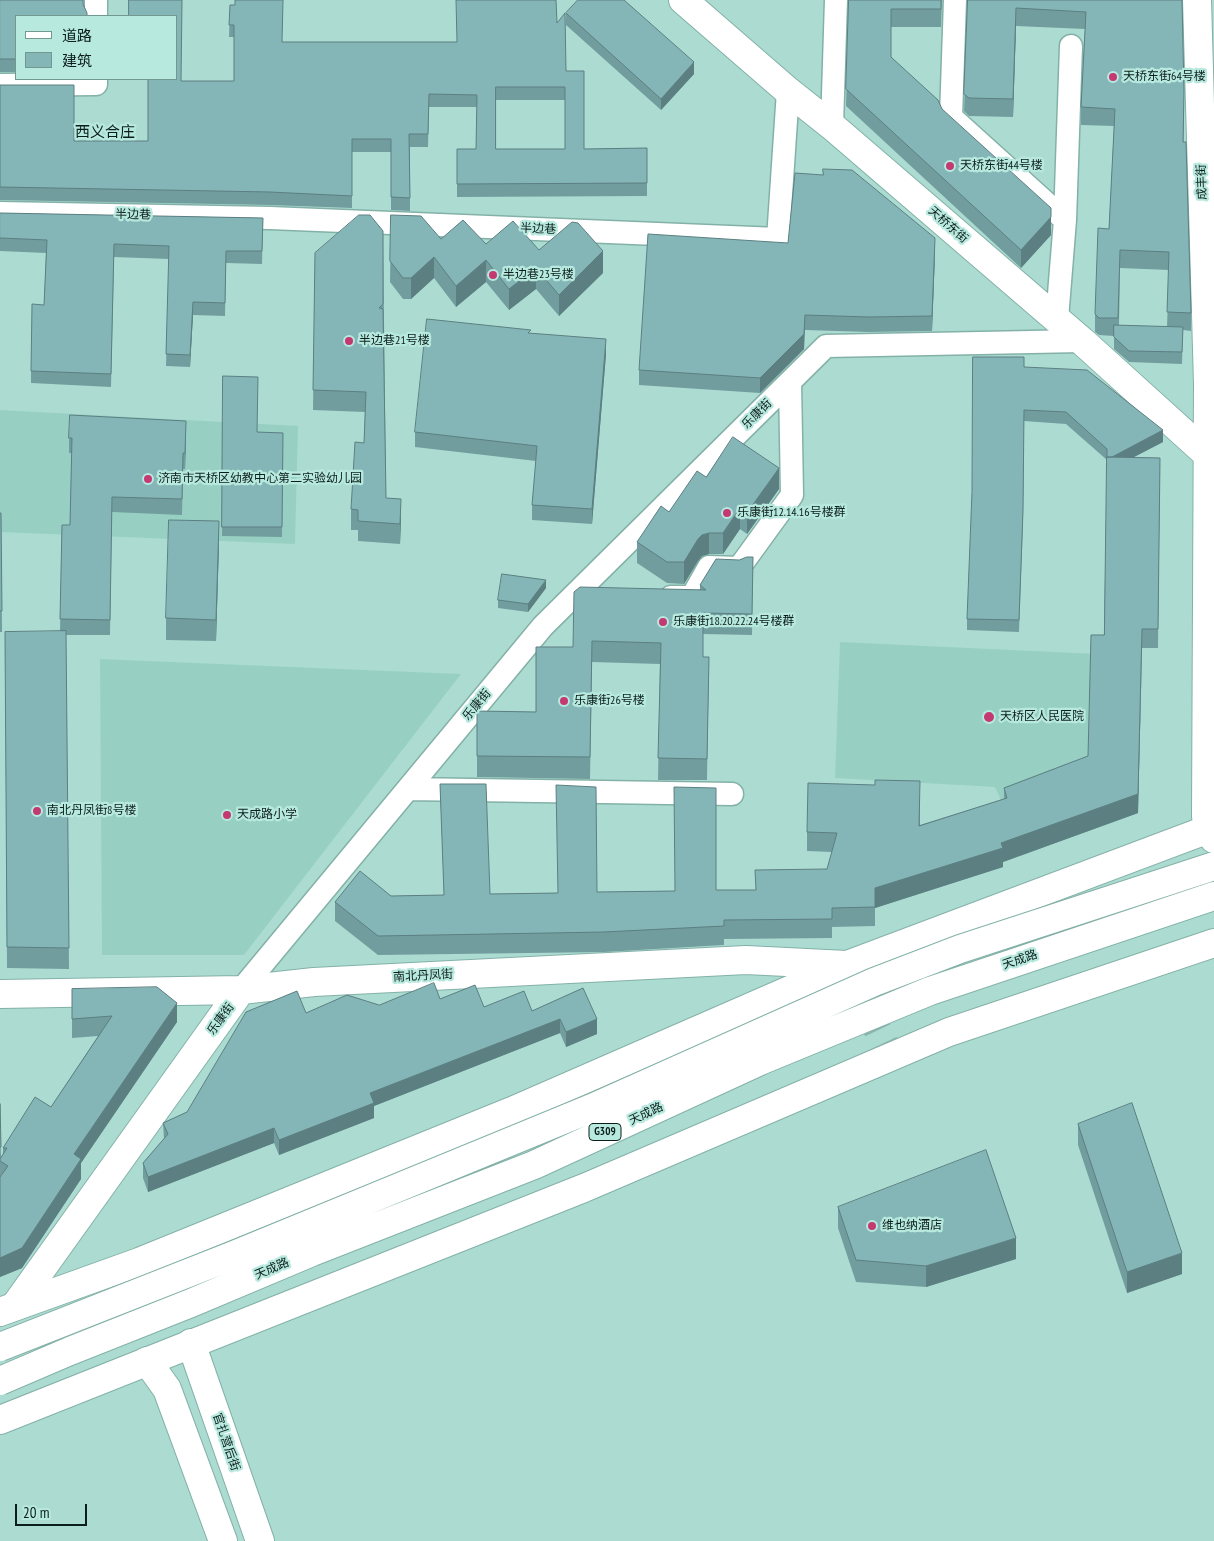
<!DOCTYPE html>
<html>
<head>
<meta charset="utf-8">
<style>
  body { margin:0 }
  #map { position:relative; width:1214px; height:1541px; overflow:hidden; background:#acdcd1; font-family:"PT Sans Narrow","Noto Sans SC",sans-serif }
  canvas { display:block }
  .legend { position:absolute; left:15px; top:15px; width:162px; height:65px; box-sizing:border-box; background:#b8e9de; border:1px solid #739890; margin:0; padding:6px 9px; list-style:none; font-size:15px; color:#0b1e1b }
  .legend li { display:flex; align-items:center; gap:10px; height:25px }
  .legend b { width:25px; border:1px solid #739890 }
  .scale { position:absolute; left:15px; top:1504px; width:72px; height:22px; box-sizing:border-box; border:2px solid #0b1e1b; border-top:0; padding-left:6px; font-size:15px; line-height:18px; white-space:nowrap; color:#0b1e1b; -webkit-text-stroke:4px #b8e9de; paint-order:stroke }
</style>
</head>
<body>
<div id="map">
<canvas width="1214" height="1541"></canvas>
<ul class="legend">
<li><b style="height:6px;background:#fff"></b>道路</li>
<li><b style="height:14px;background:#84b6b8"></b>建筑</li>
</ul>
<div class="scale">20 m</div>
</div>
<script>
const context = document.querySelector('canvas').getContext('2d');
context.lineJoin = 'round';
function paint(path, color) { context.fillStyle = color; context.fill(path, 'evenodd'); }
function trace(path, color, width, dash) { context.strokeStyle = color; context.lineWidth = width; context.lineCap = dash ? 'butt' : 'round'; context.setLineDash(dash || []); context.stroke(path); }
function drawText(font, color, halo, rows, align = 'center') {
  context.font = font + ' "PT Sans Narrow","Noto Sans SC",sans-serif'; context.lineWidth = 4.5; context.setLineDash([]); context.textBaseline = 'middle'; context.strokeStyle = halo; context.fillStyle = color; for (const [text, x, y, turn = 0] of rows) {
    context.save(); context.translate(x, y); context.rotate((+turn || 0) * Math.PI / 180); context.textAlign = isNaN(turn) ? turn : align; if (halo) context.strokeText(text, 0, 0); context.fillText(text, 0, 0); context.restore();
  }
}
const built = new Path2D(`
  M0,410L298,426L295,544L0,532Z
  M840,642L1141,656L1138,813L1020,856L1004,807L995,787L835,778Z
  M100,659L461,674L244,955H102Z`);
const secondaryTunnel = new Path2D(`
  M848,967L890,1056`);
const street = new Path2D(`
  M96,0V16
  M955,0L951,117L1065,220L1057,319
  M0,85L96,84V79
  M832,126L836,0
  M0,213L270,218L778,239L788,91
  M1065,220L1071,46
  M671,597H692L709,567L739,568L792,495L790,382
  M408,789L732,794
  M241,990L543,626L826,346L1082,341`);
const secondary = new Path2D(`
  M683,0L788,91L832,126L1082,341L1208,455
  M1197,0L1208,384L1206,816L1208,829L1214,839
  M0,994L241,990L314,982L746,960L847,965
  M15,1306L241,990
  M191,1343L260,1541
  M147,1361L167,1389L223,1541`);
const primary = new Path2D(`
  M0,1312L139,1262L512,1111L847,965L1214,827
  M0,1420L584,1188L949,1032L1214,943`);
const highwayBridge = new Path2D(`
  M0,1347L234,1255L592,1108L874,982L960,949L1214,866
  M0,1381L70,1351L191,1303L312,1252L534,1165L760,1061L930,991L1214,896`);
const wall = new Path2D(`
  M0,0L16,16V72H0Z
  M849,0H942L941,27H891V57L942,109L1051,225V235L1021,268L846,106Z
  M968,0H1182L1184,109L1183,142L1191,313V331L1183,330L1182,364L1129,362L1114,349V336L1099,335L1095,332V314L1109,229L1114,126L1081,125V107L1085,29L1016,26L1013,117L969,116L964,111ZM1120,268L1169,270L1167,327L1119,325Z
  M230,5L283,42H456L557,23L566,71L584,149L647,148V196L457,197V149H476L477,107H429L428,147H410V211L391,210V152H352V208L270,205L0,200V85L74,141H148L182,81H234V37H229ZM496,100H565V149H496Z
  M566,13L694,74L661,110L566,25Z
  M0,213L263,218L262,264L226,263L225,316L193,315L190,367L166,366L169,259L114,257L111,387L31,383V371L44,305L46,253L0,251Z
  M391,215L441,239L539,250L603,273L559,316L536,289L509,310L486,282L456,307L434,278L411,299H403L390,282Z
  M383,231L386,498L401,519L400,544L358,541V530H351V509L364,443L365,412L313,410L315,253Z
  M935,253L932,331L869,332L805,330L804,349L760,393L639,385V370Z
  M531,333L606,354L592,524L532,520V505L536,461L415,447V432Z
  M1024,367L1163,442L1134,457L1160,458L1158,648H1142L1138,813L1003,862V867L875,908V926L832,927V938L724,939V945L604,952L378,955L335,921V902L391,896L444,895L440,784L490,894L755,890L827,869L832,852L807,851V832L920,800V825L1004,799V788L1088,756L1104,635L1107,460L1066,424L1024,421L1023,521L1019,632L967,630V619Z
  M223,376L257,432L283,433L282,537L222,536Z
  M186,437L185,469H183L182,515L112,512L110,635H66L69,969L7,968L5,632H60L62,525H70L72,453H69V438Z
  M706,477L779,489L747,534L740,529L723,554H709L702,556L698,561L684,584L667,583L637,563V542Z
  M0,513H1L2,632H0Z
  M219,543L216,641L166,640V618Z
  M753,557L752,635L703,634V657H709L707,780H658L660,664L592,662L590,779L477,777V711L536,712L573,647L700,589V585L739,560Z
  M546,588L528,612L498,608V600Z
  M583,988L597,1034L566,1047L560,1033L374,1106V1118L279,1155L274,1143L148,1192L143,1178V1163L164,1139L163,1123L187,1112L306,1013L440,999L484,1007L532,1011Z
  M72,989L177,1022L81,1163V1179L22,1268L0,1277V1104L1,1157L3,1154V1148L51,1107L98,1036L72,1038Z
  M1078,1124L1182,1274L1127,1293L1078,1145Z
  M838,1207L1016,1259L926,1287L856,1282L838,1228Z`);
const shadedWall = new Path2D(`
  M1016,8V26L1013,117V99Z
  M694,62V74L661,110V99Z
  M1184,92V109L1183,159V142Z
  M1051,208V235L1021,268V250Z
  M935,238V253L932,331V316Z
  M603,251V273L559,316V295Z
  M434,257V278L411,299V278Z
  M486,260V282L456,307V286Z
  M536,268V289L509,310V289Z
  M193,302V315L190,367V355Z
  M805,315L804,349L760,393V378Z
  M606,339V354L592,524V509Z
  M186,421V437L185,469V453Z
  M1163,430V442L1107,471V460Z
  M779,468V489L747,534V513Z
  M401,499V519L400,544V524Z
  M740,508V529L723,554V533Z
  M219,521V543L216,641V620Z
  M709,533V554L702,556L698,561L684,584V562L698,539L702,535Z
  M546,580V588L528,612V604Z
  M1142,648L1138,813L1003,862V867L875,908V888L1138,794Z
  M177,1003V1022L81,1163V1179L22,1268L0,1277V1258L74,1154Z
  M560,1019V1033L374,1106V1118L279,1155V1140L370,1093Z
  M597,1019V1034L566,1047V1032Z
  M274,1128V1143L148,1192V1177Z
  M1016,1238V1259L926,1287V1266Z
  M1182,1253V1274L1127,1293V1272Z`);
const building = new Path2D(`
  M0,0H83V4L87,13V16H16V59H0Z
  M129,0H182L181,81H234V25H229L230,5H235V0H283L282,42H457L456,0H556L557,23L565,13L566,71H584V149L647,148V183L457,184V149H476L477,95L429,94L428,134H409L410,198L391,197V139H352V196L270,192L0,187V85H74V141H148V79H176V16H129ZM496,87H565V149H496Z
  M578,0H624L694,62L661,99L566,13Z
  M849,0H941V9H891V57L938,100L942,109L1051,208V217L1021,250L846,89Z
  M968,0H1182L1184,92L1183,142H1186L1191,313L1167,312L1169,252L1120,250L1118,318H1099L1095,314L1098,228L1109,229L1115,109L1081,107L1086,12L1016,8L1013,99L969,98L964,94Z
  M823,169L852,170L935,238L932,316L869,317L805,315L804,334L760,378L639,370L648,234L788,243L795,173L823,175Z
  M0,213L263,218L262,251H226L225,303L193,302L190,355L166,354L169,246L114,244L111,374L31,371L32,304L44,305L47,240L0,238Z
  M359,215H370L383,231V304L379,308L383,309L386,498L401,499L400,524L358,521V510L351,509L355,442L364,443L366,392L313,390L315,253Z
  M391,215L421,216L441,239L463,220L486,244L513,221L539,250L572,222L578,223L603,251L559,295L536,268L509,289L486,260L456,286L434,257L411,278H403L390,261Z
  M427,319L531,330L528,333L606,339L592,509L532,505L537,446L415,432Z
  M1114,325L1183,327L1182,352L1129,351L1114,337Z
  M973,357H1024V367L1087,370L1163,430L1112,457H1107V449L1066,412L1024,410L1023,510L1019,620L967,619L972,492Z
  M223,376L258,377L257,432L283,433L282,527H222Z
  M70,415L186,421L185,453H183L182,499L112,497L110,620L60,619L62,525H70L72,438H69Z
  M733,437L779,468L747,513L740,508L723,533H709L702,535L698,539L684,562H667L637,542L661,506L669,512L697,471L706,477Z
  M1107,457L1160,458L1158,629H1142L1138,794L1001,843L1003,848L875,888V907L832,908V919L724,920V926L604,932L378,936L335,902L360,871L391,896L444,895L440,784H486L490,894L558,893L556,785L596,787L597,892L675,891L674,787L716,788V890H756L755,870L827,869L837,833L807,832L808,783L875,785V780L920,781L919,826L1007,798L1004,788L1088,756L1091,635H1104Z
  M0,513H1L2,611H0Z
  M169,520L219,521L216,620L166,618Z
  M747,557H753L752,614L703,613V657H709L707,759L658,758L661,643L592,641L590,757L477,756V711L536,712V647H573L574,592L580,587L706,590L700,585L716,559L739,560Z
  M502,574L546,580L528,604L498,600Z
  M66,631L69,948L7,947L5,632Z
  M434,983L440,999L475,985L484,1007L524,991L532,1011L583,988L597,1019L566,1032L560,1019L370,1093L374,1103L279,1140L274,1128L148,1177L143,1163L168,1134L163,1123L187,1112L246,1012L297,991L306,1013L347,995L379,1005Z
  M157,987L177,1003L74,1154L81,1159L22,1248L0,1258V1177L8,1166L0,1161V1159L7,1148H3L35,1097L51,1107L112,1016L72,1019V989Z
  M1132,1103L1182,1253L1127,1272L1078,1124Z
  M0,1104L1,1147H0Z
  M986,1150L1016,1238L926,1266L856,1260L838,1207Z`);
const markers = [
  [1113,77,5,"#c43971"],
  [950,166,5,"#c43971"],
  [493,275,5,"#c43971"],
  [349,341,5,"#c43971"],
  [148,479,5,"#c43971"],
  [727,513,5,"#c43971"],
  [663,622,5,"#c43971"],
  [564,701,5,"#c43971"],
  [989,717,6,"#c43971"],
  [37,811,5,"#c43971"],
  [227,815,5,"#c43971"],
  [872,1226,5,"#c43971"]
];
const shields = [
  [605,1132,32]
];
const shieldNames = [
  ["G309",605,1132]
];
const poiNames = [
  ["天桥东街64号楼",1123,77],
  ["天桥东街44号楼",960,166],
  ["半边巷23号楼",503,275],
  ["半边巷21号楼",359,341],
  ["济南市天桥区幼教中心第二实验幼儿园",158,479],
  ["乐康街12.14.16号楼群",737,513],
  ["乐康街18.20.22.24号楼群",673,622],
  ["乐康街26号楼",574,701],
  ["天桥区人民医院",1000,717],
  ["南北丹凤街8号楼",47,811],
  ["天成路小学",237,815],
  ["维也纳酒店",882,1226]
];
const streetNames = [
  ["成丰街",1202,182,-92],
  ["半边巷",133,215,1],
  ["天桥东街",948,225,41],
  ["半边巷",538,229,2],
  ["乐康街",757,414,-45],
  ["乐康街",477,705,-50],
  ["天成路",1020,960,-19],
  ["南北丹凤街",423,976,-3],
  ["乐康街",221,1019,-54],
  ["天成路",646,1114,-25],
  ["天成路",272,1269,-23],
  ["官扎营后街",226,1442,71]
];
const quarterNames = [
  ["西义合庄",105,133]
];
paint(built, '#97d0c3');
trace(secondaryTunnel, '#8cb6ad', 28, [28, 14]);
trace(street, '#83b1a7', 25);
trace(secondary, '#83b1a7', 30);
trace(primary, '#83b1a7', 30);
trace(street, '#fff', 22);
trace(secondary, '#fff', 28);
trace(primary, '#fff', 28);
trace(highwayBridge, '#83b1a7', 30, []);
trace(highwayBridge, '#fff', 28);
paint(wall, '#729d9e');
paint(shadedWall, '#5c7f81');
paint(building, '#84b6b8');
trace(building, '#5c7f81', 1);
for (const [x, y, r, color] of markers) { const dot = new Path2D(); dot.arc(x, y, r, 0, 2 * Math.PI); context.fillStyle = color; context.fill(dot); trace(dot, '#b8e9de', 2); }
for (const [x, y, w] of shields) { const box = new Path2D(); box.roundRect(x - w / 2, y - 8.5, w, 17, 4); context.fillStyle = '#b8e9de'; context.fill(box); trace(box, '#0b1e1b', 1); }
drawText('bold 11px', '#0b1e1b', null, shieldNames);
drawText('12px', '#0b1e1b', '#b8e9de', poiNames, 'left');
drawText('12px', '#0b1e1b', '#b8e9de', streetNames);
drawText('15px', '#0b1e1b', '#b8e9de', quarterNames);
</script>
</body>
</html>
